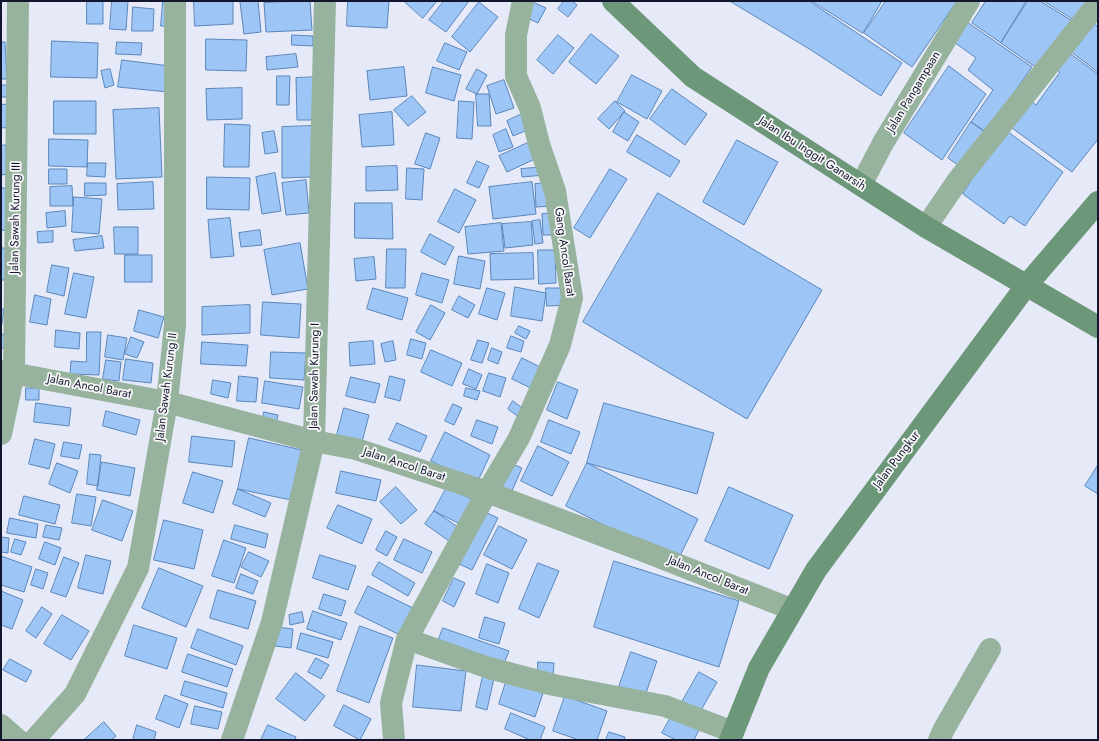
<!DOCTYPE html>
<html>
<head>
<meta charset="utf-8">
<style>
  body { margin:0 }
  #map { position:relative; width:1099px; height:741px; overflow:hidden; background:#e6eaf8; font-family:Jost,sans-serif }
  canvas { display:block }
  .frame { position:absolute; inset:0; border:2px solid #12172f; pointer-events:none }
</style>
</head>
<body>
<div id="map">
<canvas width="1099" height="741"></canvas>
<div class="frame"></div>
</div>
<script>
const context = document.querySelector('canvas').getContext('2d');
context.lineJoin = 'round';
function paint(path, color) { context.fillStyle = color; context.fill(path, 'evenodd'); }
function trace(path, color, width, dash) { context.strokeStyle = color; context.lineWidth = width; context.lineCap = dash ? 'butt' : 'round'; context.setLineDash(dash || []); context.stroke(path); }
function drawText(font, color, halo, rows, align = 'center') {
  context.font = font + ' Jost,sans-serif'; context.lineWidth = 3.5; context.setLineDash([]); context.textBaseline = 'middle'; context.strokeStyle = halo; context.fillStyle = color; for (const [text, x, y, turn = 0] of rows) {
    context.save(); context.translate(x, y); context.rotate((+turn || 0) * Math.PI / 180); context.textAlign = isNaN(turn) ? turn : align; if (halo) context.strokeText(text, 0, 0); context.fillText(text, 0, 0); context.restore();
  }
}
const building = new Path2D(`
  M87,1H103V24H87Z
  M112,1H128L126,30L110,29Z
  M194,1H233V24L195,26Z
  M258,1L261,32L244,34L240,2Z
  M310,1L312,30L266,32L264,3Z
  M348,1H389L387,28L347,26Z
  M404,1H437L423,18Z
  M444,1H469L446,32L429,20Z
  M564,1H572L577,5L568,17L558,9Z
  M730,1H809L902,63L881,96L811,50Z
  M812,1H882L863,33Z
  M886,1H957L912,67L864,33Z
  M986,1H1026L1001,43L972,23Z
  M1028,1H1040L1074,22L1041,71L1001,43Z
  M1044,1H1090L1078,22Z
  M163,2H171L170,26H161Z
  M479,2L498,17L470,52L452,37Z
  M533,2L546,8L538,23L525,17Z
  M133,7L154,9L153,31H132Z
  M967,22L1032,67L986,132L971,122L993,90L968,70L976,58L954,42Z
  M1092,22L1098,27V72L1070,51Z
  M591,34L619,56L596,84L569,62Z
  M292,35L313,36V46L292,45Z
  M558,35L574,48L553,74L537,60Z
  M206,39L247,40L246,71L206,70Z
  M52,41L98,43L97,78L51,77Z
  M1,42H5L7,79H1Z
  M117,42L142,43L141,55L116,54Z
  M445,43L467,52L459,70L437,61Z
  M1068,52L1098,74V139L1072,172L1008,125L1028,99L1036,105L1060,72L1056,69Z
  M296,54L298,67L267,70L266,57Z
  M122,60L170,66L168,92L118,87Z
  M949,66L986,94L942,160L904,133Z
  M404,67L407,96L370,100L367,71Z
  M433,67L461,75L454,101L426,93Z
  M110,69L114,85L105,88L101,71Z
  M477,69L487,75L477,94L466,89Z
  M632,75L662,91L647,119L617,102Z
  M277,76H290L289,105H277Z
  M320,77L321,120H297L296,78Z
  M504,80L514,108L496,114L487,86Z
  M1,85H11V97H1Z
  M242,88V119L207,120L206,89Z
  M672,89L707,114L685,145L650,119Z
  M476,94H489L491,126H478Z
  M412,96L426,112L408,126L394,110Z
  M54,101H96V134H54Z
  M459,101L474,102L472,139L457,138Z
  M615,101L625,111L609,129L598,119Z
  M13,104L15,127L1,128V105Z
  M159,108L162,177L116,179L113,110Z
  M392,112L394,145L362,147L359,115Z
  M624,112L639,122L628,141L613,132Z
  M524,113L530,129L513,136L507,121Z
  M971,122L985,132L962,168L948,158Z
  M225,124L250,125L249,167H224Z
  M312,126V177L282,178V127Z
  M506,129L513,147L499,152L493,135Z
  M1004,129L1063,172L1025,226L1010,216L1004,224L963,194Z
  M274,131L278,152L265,154L262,133Z
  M426,133L440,138L430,169L415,164Z
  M637,135L680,161L670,177L627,152Z
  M49,139L88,140L87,167L49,166Z
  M737,140L778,162L744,225L703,202Z
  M530,142L537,158L507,172L499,156Z
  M6,145L8,174L1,175V146Z
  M477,161L489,166L479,188L467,183Z
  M88,163H106L105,177L87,176Z
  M397,166L398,190L366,191V167Z
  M545,167V175L522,177L521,169Z
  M407,168L424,169L422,200L406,199Z
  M49,169H67V184H49Z
  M610,169L627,179L590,238L574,228Z
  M275,173L281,211L262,214L256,177Z
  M207,177L250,178L249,210L207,209Z
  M306,180L309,213L286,215L282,183Z
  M153,182L154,209L118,210L117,184Z
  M532,182L536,214L493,219L489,187Z
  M85,183H106V195L85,196Z
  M550,183L551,206L536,207L535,184Z
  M72,186L73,206H50V187Z
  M1,188H10L8,231L1,230Z
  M455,189L476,200L459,233L438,222Z
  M658,193L822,290L747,419L583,322Z
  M74,197L102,199L99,234L72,232Z
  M355,203H392L393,239L355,238Z
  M65,211L66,226L47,228L46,213Z
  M557,213L558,235H543L542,214Z
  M230,218L234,256L211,258L208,220Z
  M540,220L543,243L535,244L532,221Z
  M531,222L533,245L505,248L502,224Z
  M501,223L504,251L468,254L465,227Z
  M114,227H138V254H115Z
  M260,230L262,245L241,247L239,233Z
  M53,231V242L38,243L37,232Z
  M430,234L454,247L445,265L421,252Z
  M102,236L104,248L75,251L73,240Z
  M300,243L308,289L272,295L264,250Z
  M1,248H10V280H1Z
  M387,249H406L405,288H386Z
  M538,250H555L556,283L539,284Z
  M533,253L534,279L491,280L490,254Z
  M125,255H152V282H125Z
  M459,256L485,261L480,289L454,284Z
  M374,257L376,279L356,281L354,259Z
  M52,265L69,268L64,296L47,292Z
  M74,273L94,277L86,318L65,314Z
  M422,273L449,280L442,303L416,295Z
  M515,287L546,293L542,321L511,316Z
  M373,288L408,298L402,320L367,309Z
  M487,288L505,293L497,320L479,314Z
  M546,288H569L570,305L547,306Z
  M35,295L51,299L47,325L30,322Z
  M459,296L475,305L468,318L452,310Z
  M263,302L301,304L299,338L261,335Z
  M250,305V333L202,335V307Z
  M431,305L445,313L430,340L416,332Z
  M1,309H4L2,324H1Z
  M139,310L164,317L158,338L134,331Z
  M519,326L530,331L526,339L515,333Z
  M56,330L80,333L79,349L55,347Z
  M87,332H101L99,375L70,374L71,361L86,362Z
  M1,334L13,335L12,349L1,348Z
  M108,335L127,338L123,360L105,357Z
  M511,336L524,341L521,352L507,348Z
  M131,337L144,342L137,358L125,354Z
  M411,339L426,343L422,359L407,355Z
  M478,340L489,343L482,363L471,360Z
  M373,341L375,364L350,366L349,343Z
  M393,341L396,360L385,362L381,344Z
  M202,342L248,345L246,366L201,364Z
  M492,348L502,352L498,364L488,360Z
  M431,350L462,363L452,386L421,372Z
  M271,352L306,353L304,380L270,378Z
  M522,358L546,370L537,391L512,379Z
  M126,359L153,363L151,383L123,380Z
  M106,360L121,362L119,381L103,379Z
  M469,369L482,375L476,389L463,384Z
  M489,373L506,378L500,397L483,391Z
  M239,376L258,378L256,402L237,401Z
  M390,376L405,380L400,401L385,397Z
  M351,377L380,384L375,403L346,396Z
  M213,380L231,383L228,398L211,394Z
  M265,381L303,387L299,409L262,403Z
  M558,382L578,390L567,419L547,410Z
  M26,388H39V400H26Z
  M466,388L480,391L477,400L464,396Z
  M513,401L526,411L520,418L508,409Z
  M36,403L71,408L69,426L34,422Z
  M604,403L714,433L697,494L587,463Z
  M453,404L462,408L454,425L445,421Z
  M344,408L369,415L362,442L337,435Z
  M106,411L140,420L136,435L103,426Z
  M264,412L278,415L275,427L262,424Z
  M477,420L498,427L492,444L471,436Z
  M549,420L580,432L571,454L541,442Z
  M397,423L427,436L420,452L389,440Z
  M445,432L490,455L477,483L431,461Z
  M192,436L235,441L232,467L189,462Z
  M249,438L302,450L291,500L238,489Z
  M35,439L55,444L49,469L29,464Z
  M64,442L82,445L79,459L61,456Z
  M538,446L569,462L552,496L521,481Z
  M90,454L101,455L98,486L87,484Z
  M102,462L135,468L130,496L97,490Z
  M57,463L78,471L70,493L49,484Z
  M510,463L522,468L511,493L499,489Z
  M587,463L698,519L677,562L566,506Z
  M1098,465V494L1085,486Z
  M341,471L381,480L376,501L336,493Z
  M193,472L223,481L213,513L183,503Z
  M396,487L417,510L401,524L380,502Z
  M447,487L473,500L460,524L434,511Z
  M729,487L793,515L769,569L705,541Z
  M238,489L271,503L265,517L233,504Z
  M77,494L96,497L91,526L72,523Z
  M24,496L60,505L55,524L19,515Z
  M103,500L133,511L122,541L92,530Z
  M338,505L372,519L362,544L327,528Z
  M434,511L458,527L449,541L425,524Z
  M483,511L498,518L472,570L457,563Z
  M10,518L38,524L36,538L7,533Z
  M164,520L203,530L194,569L154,560Z
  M46,525L62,528L59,540L43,537Z
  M235,525L268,534L265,548L231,539Z
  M499,526L527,540L512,569L484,555Z
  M386,531L397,537L387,556L376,550Z
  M1,537L9,538L8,553L1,552Z
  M15,539L26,542L21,555L11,552Z
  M404,539L432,552L422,573L394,560Z
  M224,540L246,548L234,583L212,576Z
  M45,542L61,548L55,565L39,559Z
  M249,552L269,561L261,577L241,567Z
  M86,555L111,561L103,594L78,588Z
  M320,555L356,566L348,590L313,578Z
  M1,556L32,567L24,592L1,585Z
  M64,557L79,563L66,597L51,592Z
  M614,561L739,601L719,667L594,627Z
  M379,562L415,583L408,596L372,575Z
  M538,563L559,571L539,618L519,609Z
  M487,564L509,573L498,603L476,594Z
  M159,568L203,586L186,627L142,608Z
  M36,569L48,573L43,589L31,585Z
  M241,574L258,581L253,594L236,588Z
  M454,578L465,583L454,607L443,601Z
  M368,586L413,608L400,635L355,613Z
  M218,590L256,601L248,629L210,618Z
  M1,591L23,600L12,629L1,625Z
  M324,594L346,601L341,616L319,609Z
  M42,607L52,614L36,638L26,631Z
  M313,611L347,623L341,640L307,629Z
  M302,612L304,622L290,625L289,615Z
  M62,615L89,631L71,660L44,644Z
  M485,617L505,623L499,644L479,638Z
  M134,625L177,638L167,669L125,656Z
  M360,626L393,638L369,703L337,691Z
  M277,627L293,629L291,648L275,646Z
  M443,628L509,651L503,666L437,644Z
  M198,629L243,646L236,665L191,648Z
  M301,633L333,642L328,658L297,649Z
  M631,652L657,661L645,696L619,687Z
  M188,654L233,669L227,687L182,672Z
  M316,658L329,665L321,679L308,672Z
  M10,659L32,671L26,682L3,670Z
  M538,662L554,663L553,676L538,675Z
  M417,665L466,671L461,711L413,707Z
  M699,672L717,682L700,712L682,702Z
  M296,673L325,696L305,721L276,699Z
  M483,676L494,678L487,710L476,707Z
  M507,679L543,693L535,717L499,704Z
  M185,681L227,693L223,708L181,695Z
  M165,695L188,704L179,728L156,719Z
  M565,696L607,711L597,740H579L553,731Z
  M344,705L371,719L360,740L334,726Z
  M195,706L222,712L218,729L191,724Z
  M674,712L703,722L694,740H676L662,733Z
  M511,713L545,727L540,740H530L505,729Z
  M104,722L116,736L111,740H84Z
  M137,725L156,732L154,740H133Z
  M268,725L296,737L295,740H261Z
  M609,732L625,737L624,740H606Z`);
const street = new Path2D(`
  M861,185L883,143L969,1
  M926,227L958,180L1098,3
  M1,371L167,402L314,441L356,449L487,492L646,552L791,609
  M1,434L14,373L18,1
  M407,639L489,668L554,685L665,706L733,732
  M1,725L18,740
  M34,740L75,694L138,568L167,402L175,325V1
  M232,740L272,622L314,441L325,1
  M394,740L391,703L407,639L487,492L519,438L560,345L572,298L555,191L539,144L530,108L516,76V35L523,1
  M939,740L944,729L990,649`);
const secondary = new Path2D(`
  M613,1L693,77L926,227L1098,327
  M730,740L759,668L816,570L1026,286L1098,202`);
const streetNames = [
  ["Jalan Pangampaan",914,92,-59],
  ["Jalan Ibu Inggit Ganarsih",812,154,33],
  ["Jalan Sawah Kurung III",16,218,-89],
  ["Gang Ancol Barat",564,252,82],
  ["Jalan Sawah Kurung I",315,376,-89],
  ["Jalan Ancol Barat",89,387,11],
  ["Jalan Sawah Kurung II",167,387,-83],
  ["Jalan Pungkur",897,460,-53],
  ["Jalan Ancol Barat",404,465,18],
  ["Jalan Ancol Barat",708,576,22]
];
paint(building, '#9dc5f5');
trace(building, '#5986bb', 1);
trace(street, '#97b39e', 22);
trace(secondary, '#6d9779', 22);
drawText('12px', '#12172f', '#f8f8f8', streetNames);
</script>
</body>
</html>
